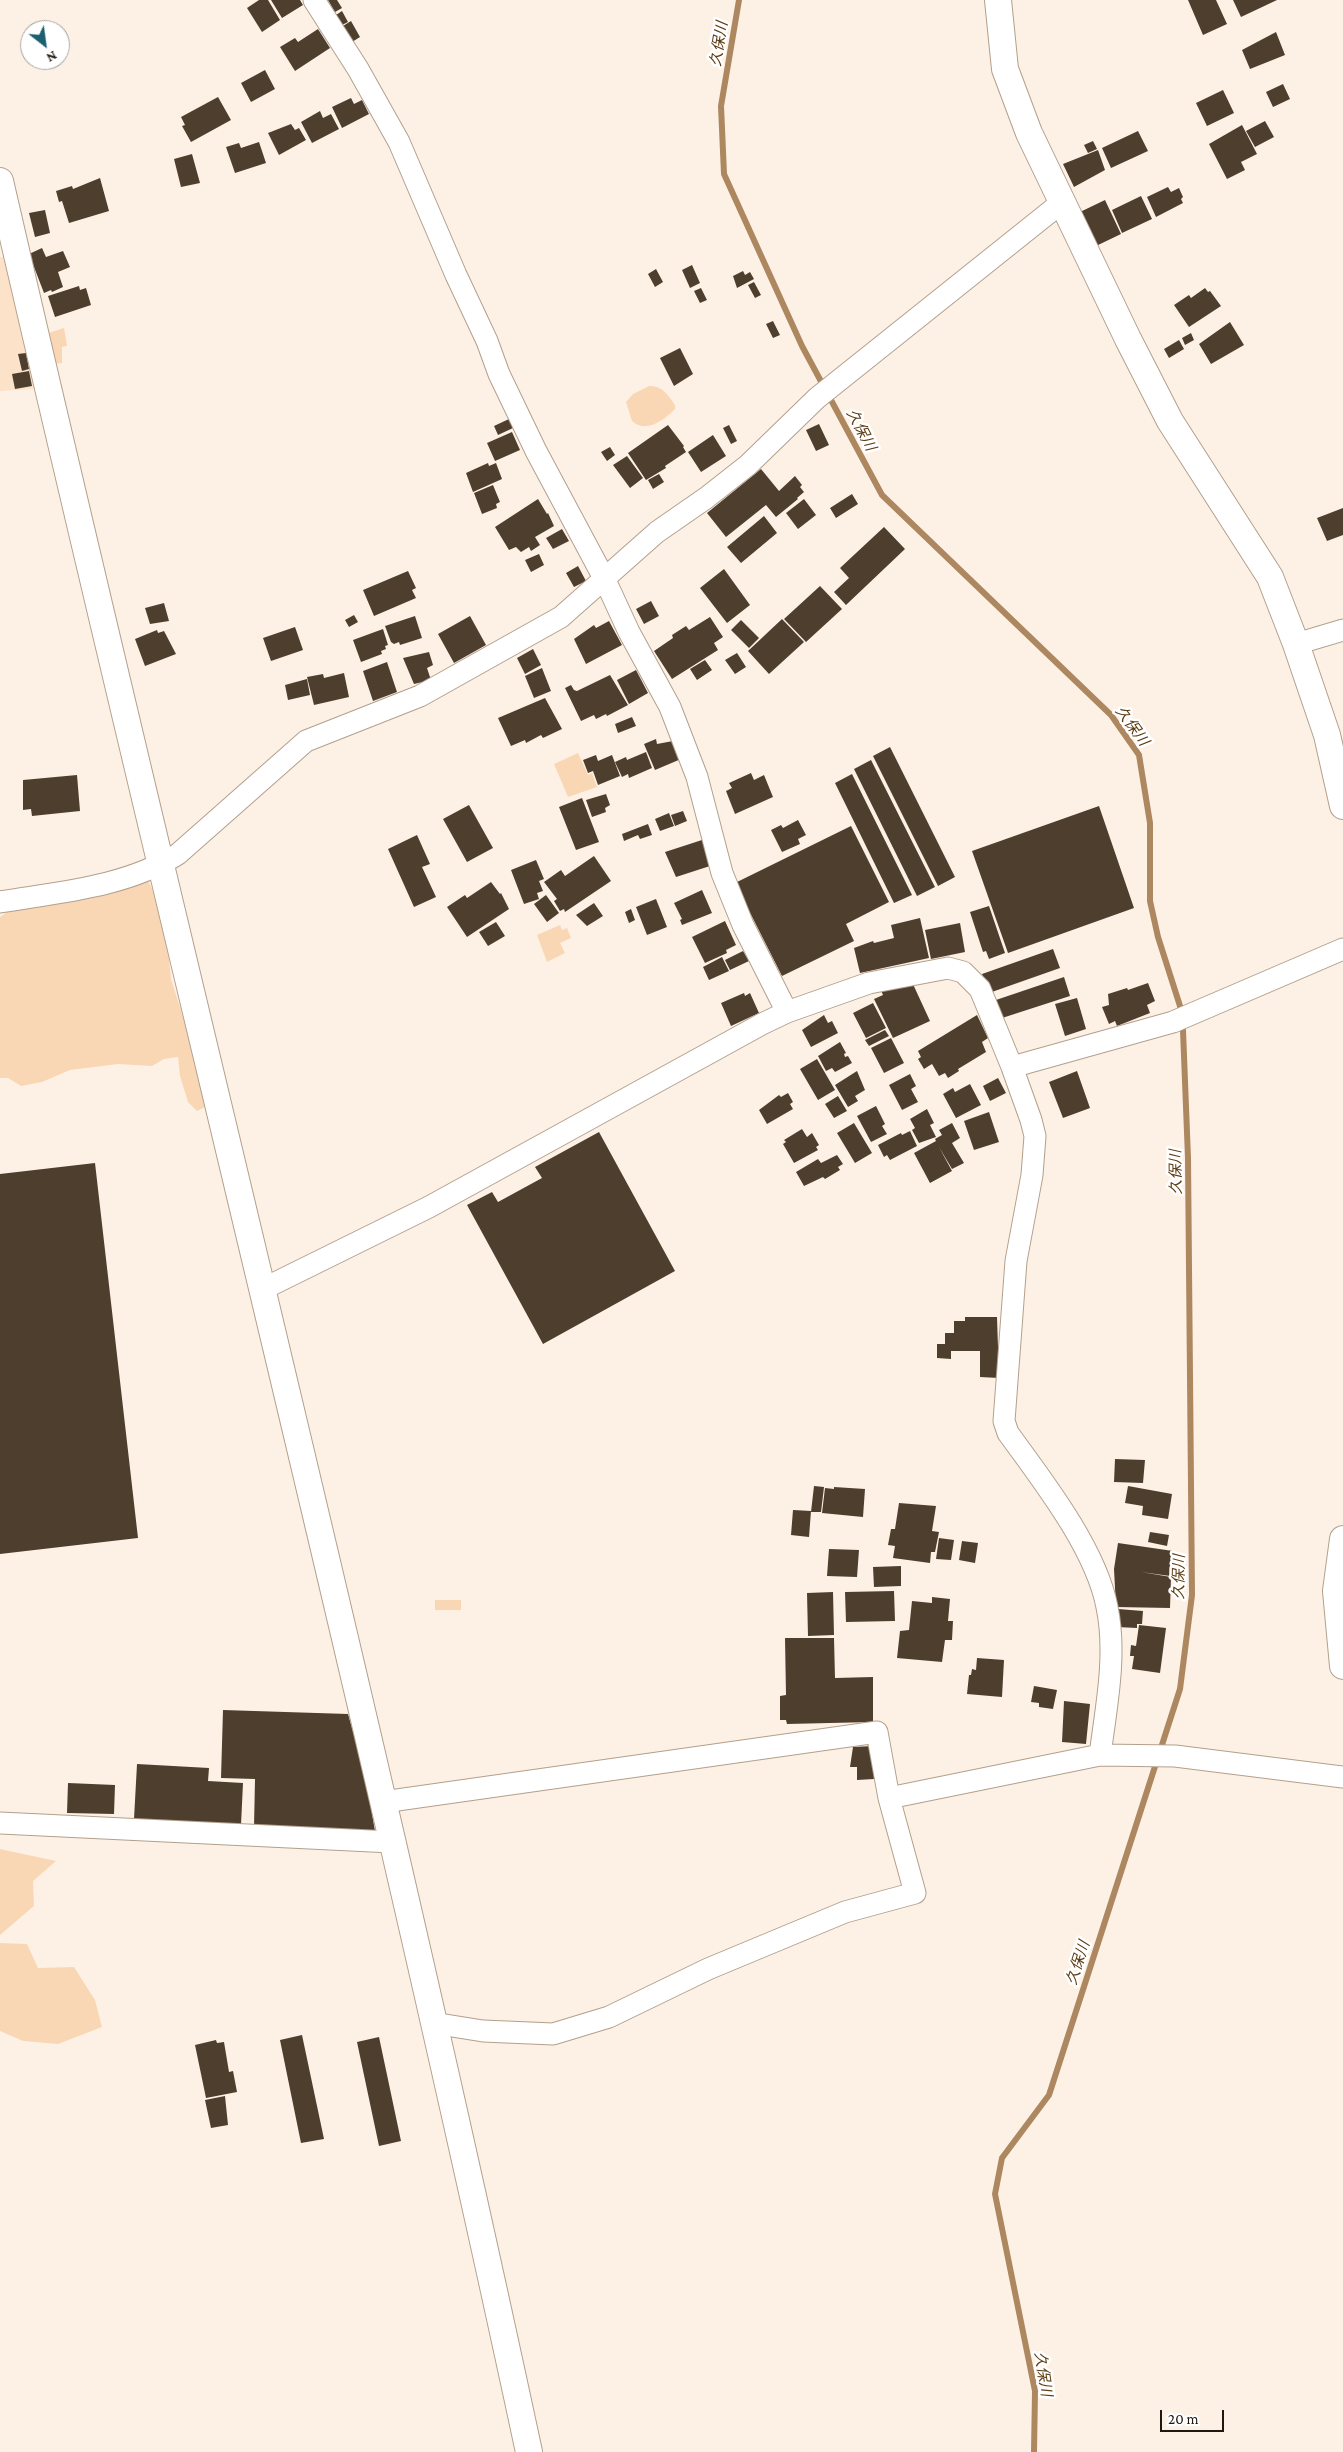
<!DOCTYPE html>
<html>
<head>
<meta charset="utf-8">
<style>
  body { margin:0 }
  #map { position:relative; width:1343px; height:2452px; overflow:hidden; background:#fdf1e5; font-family:"Crimson Pro",serif }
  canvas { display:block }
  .north { position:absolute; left:20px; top:20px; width:50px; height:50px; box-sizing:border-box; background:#fff; border:1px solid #a5a3a0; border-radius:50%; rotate:150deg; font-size:14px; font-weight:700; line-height:20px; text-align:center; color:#1f1811 }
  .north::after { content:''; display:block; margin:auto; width:18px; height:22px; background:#1a6071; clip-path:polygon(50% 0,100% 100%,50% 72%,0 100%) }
  .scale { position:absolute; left:1160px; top:2410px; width:64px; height:22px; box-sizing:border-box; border:2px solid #1f1811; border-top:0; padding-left:6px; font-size:15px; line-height:18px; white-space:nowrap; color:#1f1811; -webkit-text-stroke:4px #fff; paint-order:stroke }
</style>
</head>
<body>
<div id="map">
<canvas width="1343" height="2452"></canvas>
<div class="north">N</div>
<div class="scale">20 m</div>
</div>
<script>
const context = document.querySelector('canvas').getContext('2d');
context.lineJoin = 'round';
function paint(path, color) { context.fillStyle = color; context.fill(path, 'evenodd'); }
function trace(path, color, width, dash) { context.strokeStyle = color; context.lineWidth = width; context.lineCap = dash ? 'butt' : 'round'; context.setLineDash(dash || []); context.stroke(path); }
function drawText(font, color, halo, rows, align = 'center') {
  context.font = font + ' "Crimson Pro","Noto Sans JP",serif'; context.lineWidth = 5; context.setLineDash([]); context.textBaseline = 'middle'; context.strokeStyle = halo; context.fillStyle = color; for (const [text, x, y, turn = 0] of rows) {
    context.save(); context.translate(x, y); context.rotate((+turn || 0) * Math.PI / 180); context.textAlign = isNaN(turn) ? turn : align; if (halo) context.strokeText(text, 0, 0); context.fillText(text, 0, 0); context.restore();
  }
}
const built = new Path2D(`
  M0,257H5L34,389L0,391Z`);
const green = new Path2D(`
  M64,328L67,346L62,347V363L55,364L48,333Z
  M649,386C662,385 668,395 675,405V409C664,420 646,434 632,421L626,402L633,394Z
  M578,753L588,775L592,773L597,787L568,797L554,764Z
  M148,880L159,905L167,939L171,979L194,1051L205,1107L197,1111L188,1102L180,1076L178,1057L164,1059L152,1066L118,1064L70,1070L42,1082L21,1086L8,1078H0V917L8,911Z
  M560,925L562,930L567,928L571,938L560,943L565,953L547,962L537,935Z
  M435,1600H461V1610H435Z
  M0,1849L56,1861L33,1881L34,1906L0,1935Z
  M0,1943L27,1944L38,1968L74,1967L95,2000L102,2027L58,2044L23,2041L0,2031Z`);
const stream = new Path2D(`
  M739,0L721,106L724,174L802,346L882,495L1111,715L1139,755L1150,823V901L1158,937L1180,1006L1183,1030L1188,1158L1192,1595L1180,1689L1049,2095L1002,2158L995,2194L1035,2391L1034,2452`);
const building = new Path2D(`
  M259,0H268L280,20L262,32L247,8Z
  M271,0H300L303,5L282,18Z
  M328,0H337L342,8L335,12Z
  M1188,0H1216L1227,24L1203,35Z
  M1233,0H1277L1241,17Z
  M342,11L348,22L342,25L336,15Z
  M351,21L360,37L352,42L343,26Z
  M318,29L330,48L295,71L280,47L295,38L298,42Z
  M1276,32L1285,55L1250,69L1242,50Z
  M265,70L275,89L251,102L241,83Z
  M1283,84L1290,99L1273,107L1266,92Z
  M1223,90L1234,113L1207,126L1196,103Z
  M218,97L231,120L191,142L182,126L185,125L181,117Z
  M351,98L354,104L362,100L369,114L342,128L332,107Z
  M320,111L323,118L331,114L339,129L312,143L301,122Z
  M1265,121L1274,137L1255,147L1246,131Z
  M291,124L295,130L299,128L306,140L279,155L268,133Z
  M1242,125L1257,154L1241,162L1245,170L1227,179L1209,144Z
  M1138,131L1148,151L1111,168L1102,148Z
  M1093,141L1097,149L1088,153L1084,145Z
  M259,142L266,163L235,173L226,147L239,143L241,148Z
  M1098,150L1105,170L1074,187L1063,164Z
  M192,154L200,183L181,187L174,159Z
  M100,178L109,211L69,223L62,201L59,202L56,191L72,186L73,189Z
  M1168,187L1171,192L1179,188L1183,197L1181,199L1183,203L1156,217L1147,197Z
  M1141,196L1152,219L1122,233L1112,210Z
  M1105,200L1121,234L1096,246L1080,212Z
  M45,210L50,233L35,237L29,213Z
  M42,248L46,257L63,251L70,267L58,272L63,287L52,292L51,290L44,293L29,254Z
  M692,265L700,283L690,288L682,270Z
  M656,269L663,282L655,287L648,274Z
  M743,271L745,275L750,272L754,279L737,288L733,276Z
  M754,282L761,295L755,298L748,285Z
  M79,286L80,290L86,288L91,305L55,317L48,296Z
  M701,288L707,300L700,303L694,291Z
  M1205,288L1208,292L1210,291L1221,306L1189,327L1174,305L1189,295L1191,298Z
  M773,321L780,335L773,338L766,324Z
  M1230,322L1244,345L1211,364L1199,344Z
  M1191,333L1194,340L1185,345L1182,338Z
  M1179,340L1184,349L1169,358L1164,349Z
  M680,348L693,374L674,386L660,358Z
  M26,353L29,369L22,371L18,354Z
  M29,371L32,386L15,389L12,374Z
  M509,419L513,428L498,435L494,426Z
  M819,424L829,445L816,451L806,430Z
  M668,425L684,446L683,447L686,452L665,466L666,468L646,480L628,453Z
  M729,425L737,441L731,444L723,428Z
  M512,432L520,450L495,461L487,443Z
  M713,435L726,456L701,472L688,452Z
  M610,447L615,455L607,461L601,452Z
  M627,456L643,478L630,488L613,465Z
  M488,463L489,466L496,463L502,479L473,492L466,473Z
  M761,469L779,491L795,476L802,485L800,487L804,492L797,498L798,499L776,517L766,505L726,537L707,513Z
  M659,474L664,482L653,489L648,480Z
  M493,485L500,502L496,504L497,508L482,514L474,493Z
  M852,494L858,504L836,518L830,508Z
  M538,499L547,514L548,513L554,526L535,537L540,545L531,551L529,547L521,552L516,547L509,550L495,527Z
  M804,499L816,515L798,529L786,513Z
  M1343,508V535L1327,541L1317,518Z
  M764,516L777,533L741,563L727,547Z
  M884,527L905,549L846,605L834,592L849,578L840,568Z
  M562,529L569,541L553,549L546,538Z
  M539,554L544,565L531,572L525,560Z
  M578,566L586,581L574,587L566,573Z
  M724,569L750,605L727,623L700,588Z
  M408,571L416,588L412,590L416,598L374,616L363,590Z
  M820,586L842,609L806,642L784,619Z
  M651,601L659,616L644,624L636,609Z
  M164,603L169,621L150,624L145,608Z
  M354,615L358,622L349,627L345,620Z
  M415,616L422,638L400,645L399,642L394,644L391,642L385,626Z
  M470,616L486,645L454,663L438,634Z
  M710,617L723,637L714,643L718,650L672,679L654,651L673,638L672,635L686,626L689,630Z
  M782,619L804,642L769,674L748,651Z
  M741,620L759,638L749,648L731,630Z
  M609,621L622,645L586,664L574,639L594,625L596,628Z
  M295,627L303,650L271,661L263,638Z
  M383,629L388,645L385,646L386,649L381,651L382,654L361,662L353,640Z
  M157,630L158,633L164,631L176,654L145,666L135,639Z
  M533,649L541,665L525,674L517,658Z
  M429,652L433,665L427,668L431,680L414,684L403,658Z
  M737,653L746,667L735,674L725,660Z
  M705,660L712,670L697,680L690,669Z
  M387,662L397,692L373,701L363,671Z
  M542,668L551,691L534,698L525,676Z
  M636,670L648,693L629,704L617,680Z
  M344,673L349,697L314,705L307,677L323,674L324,678Z
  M610,675L628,705L607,716L606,714L596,719L594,715L581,721L565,688L571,685L574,690L577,691Z
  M307,679L310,695L288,700L285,685Z
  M545,698L562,729L543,738L541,735L526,743L525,740L511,746L498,718Z
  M632,717L636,726L618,733L615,724Z
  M656,739L657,744L673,741L681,759L655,770L644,744Z
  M890,747L955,877L938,886L873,756Z
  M646,752L652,768L629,778L628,774L622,777L615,762L626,757L627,760Z
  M596,755L598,761L612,755L620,776L598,785L593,771L588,773L583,760Z
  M871,760L935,887L917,896L854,769Z
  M751,773L754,780L764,775L773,797L735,814L726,791L732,788L729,783Z
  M852,774L912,895L894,903L835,783Z
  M77,775L80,811L32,816L31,809L23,810V780Z
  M606,794L610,805L605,808L606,812L592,817L586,800Z
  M582,798L599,842L576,850L559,807Z
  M469,805L493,848L467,862L443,819Z
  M1099,806L1134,908L1008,953L972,851Z
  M683,811L687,821L675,826L671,815Z
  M669,813L674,826L660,831L655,819Z
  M798,820L806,835L798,839L800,844L782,852L771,830L781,825L783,828Z
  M648,824L652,835L640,839L638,835L624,841L622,834Z
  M851,826L889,902L846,924L854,941L782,976L735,883Z
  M417,835L430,864L422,867L436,897L414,907L388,849Z
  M702,840L710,866L676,877L665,852Z
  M594,856L611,881L565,912L564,909L560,911L554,901L557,899L544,882L561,870L565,876Z
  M536,860L544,879L539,881L543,891L537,893L539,899L524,904L511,870Z
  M491,882L500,894L501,893L509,909L467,937L447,907L465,895L467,898Z
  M702,890L712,913L682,925L680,920L682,919L674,903Z
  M546,895L559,913L547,922L534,904Z
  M656,899L667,927L647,935L636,907Z
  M594,903L603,916L587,926L576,915Z
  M989,906L1005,953L989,959L986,951L983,952L970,912Z
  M631,909L635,920L629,923L625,912Z
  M920,918L929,958L860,973L854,948L873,941L874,943L894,938L891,925Z
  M725,921L736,945L726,950L727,953L705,963L692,937Z
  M496,922L505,936L488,946L479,932Z
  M960,923L965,952L931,959L925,930Z
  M1053,949L1060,968L989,993L982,974Z
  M743,951L749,961L730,970L725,960Z
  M722,957L729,971L709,980L703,967Z
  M1064,977L1070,996L999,1019L993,1001Z
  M912,982L930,1021L893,1038L874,999L883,995L880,988Z
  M1148,983L1155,1001L1147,1005L1150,1013L1117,1026L1115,1021L1109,1024L1102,1007L1109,1005L1108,994L1127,988L1128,990Z
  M744,993L745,996L750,993L759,1013L731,1026L721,1003Z
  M1077,998L1086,1029L1065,1036L1055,1004Z
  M873,1003L886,1028L866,1038L853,1013Z
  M824,1015L828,1023L832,1021L838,1033L811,1047L802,1030Z
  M977,1015L988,1038L982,1042L986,1052L958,1069L959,1071L948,1078L945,1073L939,1076L932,1064L924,1069L918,1059L921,1057L918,1051Z
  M885,1030L889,1036L869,1046L865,1040Z
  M891,1038L904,1063L884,1073L871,1048Z
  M840,1042L846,1053L844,1054L845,1057L848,1056L852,1063L835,1072L832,1068L826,1071L818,1056Z
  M817,1059L835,1090L818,1100L800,1069Z
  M857,1071L865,1090L855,1096L858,1101L848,1107L835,1085Z
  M1077,1071L1090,1108L1063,1118L1049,1082Z
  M910,1074L916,1086L911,1089L918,1102L902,1110L889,1085Z
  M998,1078L1006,1093L990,1101L983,1086Z
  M970,1084L981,1105L956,1118L943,1094L953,1088L955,1092Z
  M788,1093L793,1102L790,1104L793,1109L767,1124L759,1110L779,1095L781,1097Z
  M838,1096L847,1111L834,1118L825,1104Z
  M876,1106L885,1124L882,1126L887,1134L871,1142L857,1116Z
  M927,1109L934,1123L930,1125L936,1137L919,1143L912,1130L915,1128L910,1119Z
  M989,1112L999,1142L974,1150L964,1121Z
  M854,1123L872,1153L855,1163L837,1133Z
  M952,1123L960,1138L952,1143L964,1163L952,1169L939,1147L952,1171L930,1183L914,1153L936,1141L935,1139L942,1135L939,1130Z
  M802,1129L807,1137L812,1133L819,1145L816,1147L818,1150L794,1163L783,1144L786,1142L784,1140Z
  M910,1131L917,1146L890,1160L887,1155L884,1157L878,1145L901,1133L902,1135Z
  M599,1132L675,1271L543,1344L467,1205L492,1192L498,1202L542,1178L535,1167Z
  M837,1155L843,1164L838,1167L840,1170L825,1179L823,1177L804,1186L796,1172L818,1159L821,1163Z
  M95,1163L138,1538L0,1554V1174Z
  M965,1317H997L999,1378L980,1377V1351H951V1359L937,1358V1344H945V1333H954V1321H965Z
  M1115,1459L1145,1460L1143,1483L1114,1482Z
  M814,1486L824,1487L821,1512H811Z
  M1128,1486L1172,1494L1168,1519L1142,1515L1143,1506L1125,1503Z
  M834,1487L865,1489L863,1517L822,1513L825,1488L834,1489Z
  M899,1503L936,1506L932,1531L939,1532L935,1552H931L930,1563L893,1558L895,1546L888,1545L891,1529H895Z
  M793,1510L811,1511L809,1537L791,1535Z
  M1150,1532L1169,1535L1167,1546L1148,1542Z
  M939,1538L954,1540L951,1560L936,1559Z
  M962,1541L978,1543L975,1563L959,1560Z
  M1118,1543L1173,1551L1170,1576L1141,1572L1171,1577L1170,1608L1116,1607L1114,1569Z
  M829,1549L859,1550L857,1577L827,1576Z
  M901,1566V1586L874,1587L873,1567Z
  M894,1591L895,1621L846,1622L845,1592Z
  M833,1592L834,1635L808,1636L807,1593Z
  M932,1597L950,1599L948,1621H953L952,1640H945L942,1662L897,1658L900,1631L909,1630L912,1601L932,1603Z
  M1118,1609L1143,1611L1142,1624H1137V1628L1117,1627Z
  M1139,1625L1166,1628L1160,1673L1132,1669L1134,1656H1130L1131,1645L1136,1646Z
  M785,1638H834L835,1678L873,1677V1722L787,1724L786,1720H780V1696L786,1695Z
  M977,1658L1004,1660L1002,1697L967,1694L969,1675H971L972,1669L976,1670Z
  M1034,1686L1057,1690L1053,1709L1039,1707V1703L1031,1702Z
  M1064,1701L1090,1704L1086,1744L1062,1742Z
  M223,1710L348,1714L365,1773L375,1831L254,1827L255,1779L221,1778Z
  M873,1746L874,1779L857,1780V1767H850L853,1747Z
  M137,1764L209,1768L208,1781L243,1783L241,1825L134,1819Z
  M68,1783L115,1785L114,1814L67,1813Z
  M302,2035L324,2139L301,2143L280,2040Z
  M379,2037L401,2141L379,2146L357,2042Z
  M216,2040L217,2043L224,2042L229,2072L233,2071L237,2092L206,2098L195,2045Z
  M225,2096L228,2125L211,2128L205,2100Z`);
const minor = new Path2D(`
  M314,0L358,69L399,142L456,275L487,341L499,374L536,451L605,580L629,632L670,707L697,777L722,873L743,925L787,1012
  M1296,644L1343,630
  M0,902C60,892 126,887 178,854L306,741L420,696L561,617L657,532L706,498L748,465L817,398L1061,203
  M1012,1067L1173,1022L1343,949
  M263,1289L429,1207L762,1024L787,1012L869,983L948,968L963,972L980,989L1012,1067L1031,1120L1035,1136L1032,1175L1016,1261L1004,1421L1008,1433C1043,1481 1096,1549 1107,1607C1117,1655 1106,1708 1100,1755
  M889,1798L1100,1755L1175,1756L1343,1777
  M383,1802L877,1732L889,1798L915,1893L845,1912L708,1969L609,2017L553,2034L483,2031L433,2023
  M0,1823L392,1842`);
const tertiary = new Path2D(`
  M998,0L1005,69L1029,133L1128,339L1170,421L1270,577L1296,644L1327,735L1343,806
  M0,181C174,939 366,1692 529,2452
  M1343,1539L1336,1591L1343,1666`);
const waterNames = [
  ["久保川",719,44,-81],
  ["久保川",861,430,62],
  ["久保川",1132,726,54],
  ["久保川",1176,1172,-91],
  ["久保川",1179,1577,-89],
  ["久保川",1078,1963,-72],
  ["久保川",1043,2374,81]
];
paint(built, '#fce2c9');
paint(green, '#fad7b4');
trace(stream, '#ad8760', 6);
paint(building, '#4e3e2e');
trace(minor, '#b2a08d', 23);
trace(tertiary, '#b2a08d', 28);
trace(minor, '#fff', 21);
trace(tertiary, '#fff', 26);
drawText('italic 15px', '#5d3c13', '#fff', waterNames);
</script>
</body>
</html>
